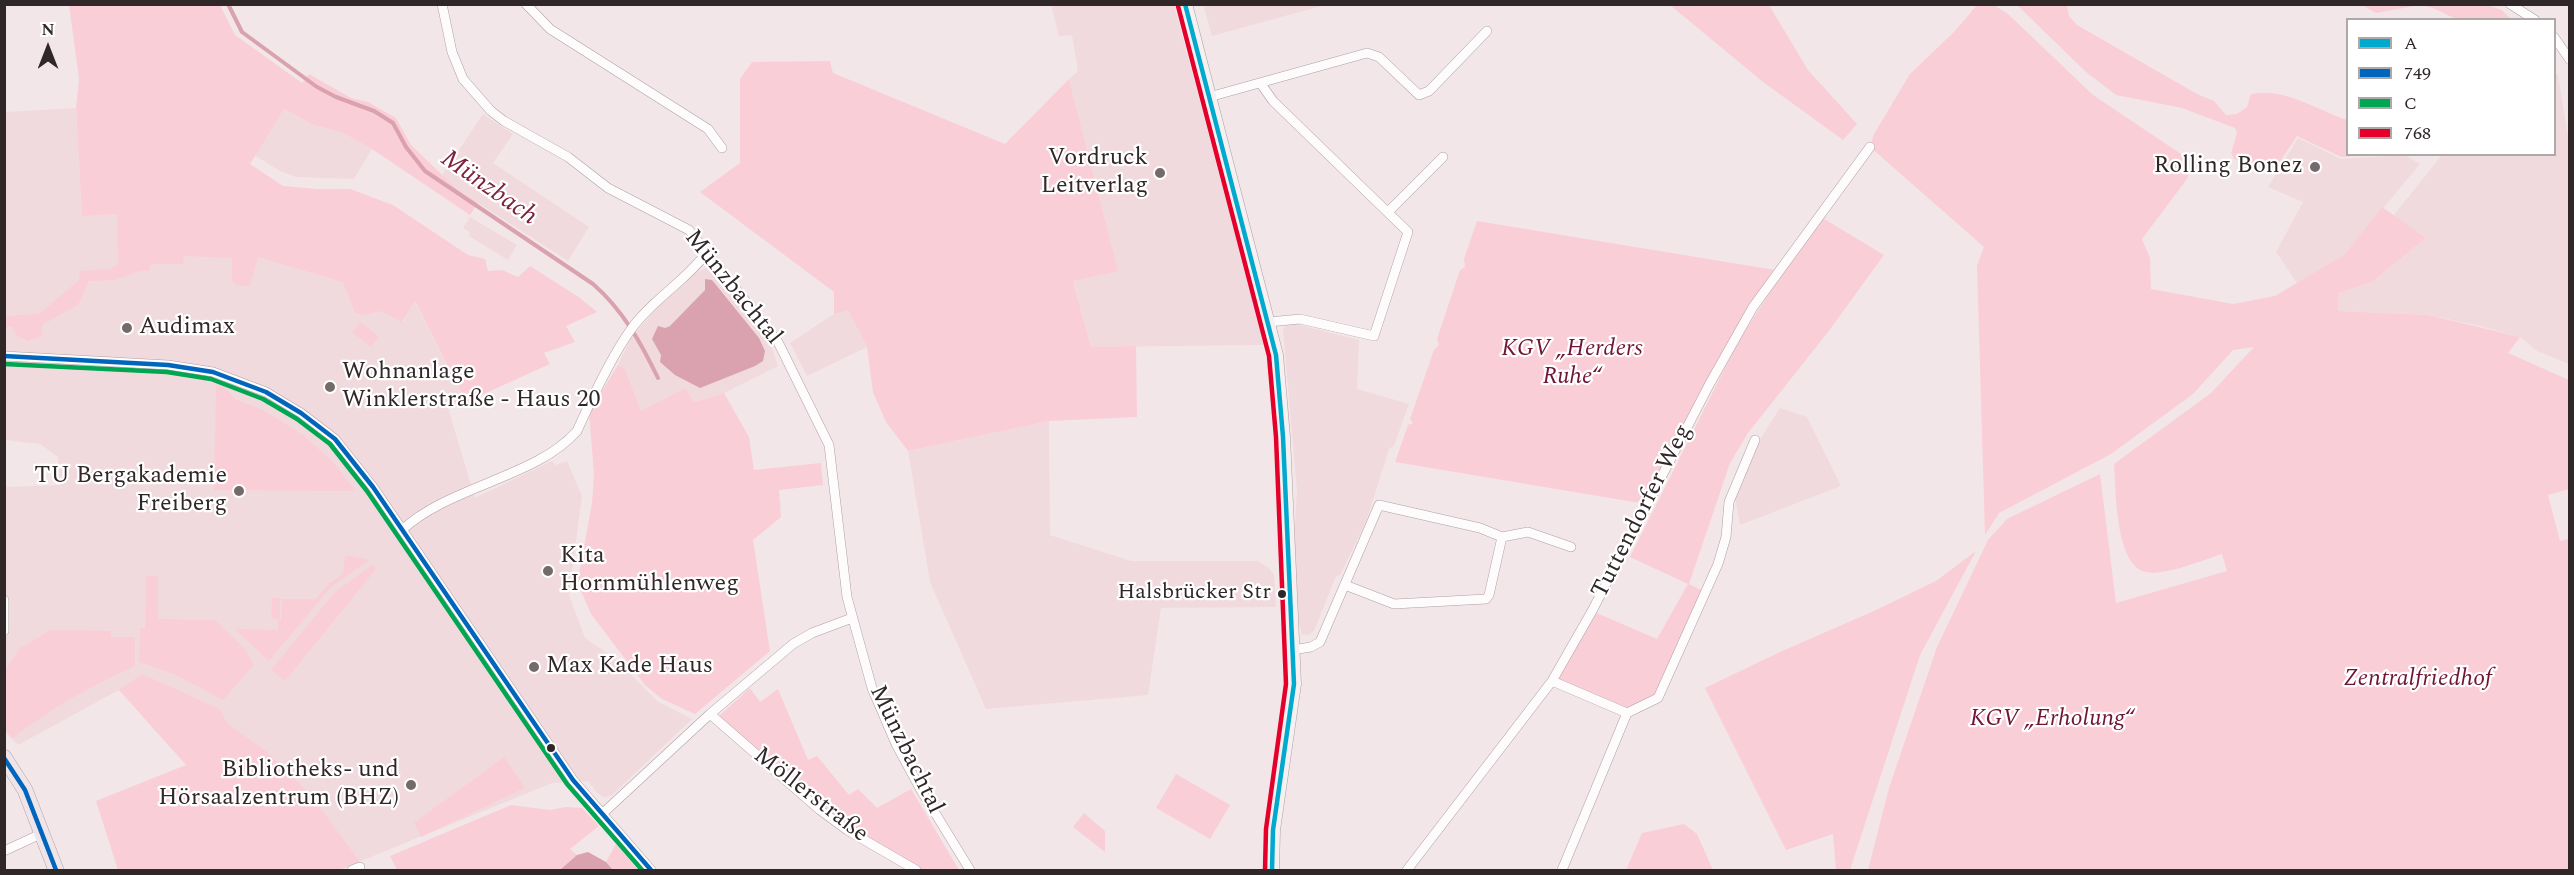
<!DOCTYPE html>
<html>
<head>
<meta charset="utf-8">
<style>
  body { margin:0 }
  #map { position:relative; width:2574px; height:875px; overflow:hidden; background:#f3e6e8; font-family:Spectral,serif }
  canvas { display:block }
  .frame { position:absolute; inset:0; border:6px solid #302729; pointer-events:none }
  .legend { position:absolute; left:2346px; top:18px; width:210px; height:138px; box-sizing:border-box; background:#fff; border:2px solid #aca9a9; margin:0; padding:8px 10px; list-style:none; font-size:18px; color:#302729 }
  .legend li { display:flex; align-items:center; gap:12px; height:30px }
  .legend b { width:30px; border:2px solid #aca9a9 }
  .north { position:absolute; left:18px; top:18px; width:60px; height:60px; -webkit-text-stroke:4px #fff; paint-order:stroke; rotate:0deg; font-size:16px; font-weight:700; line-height:24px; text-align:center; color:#302729 }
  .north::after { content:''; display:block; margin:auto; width:21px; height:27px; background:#302729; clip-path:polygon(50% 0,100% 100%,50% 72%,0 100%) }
</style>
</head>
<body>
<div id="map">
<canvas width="2574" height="875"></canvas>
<div class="frame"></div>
<ul class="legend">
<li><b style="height:8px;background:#00a9ce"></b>A</li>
<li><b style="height:8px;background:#0065bd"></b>749</li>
<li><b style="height:8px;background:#00a651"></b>C</li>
<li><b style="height:8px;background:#e4002b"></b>768</li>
</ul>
<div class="north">N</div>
</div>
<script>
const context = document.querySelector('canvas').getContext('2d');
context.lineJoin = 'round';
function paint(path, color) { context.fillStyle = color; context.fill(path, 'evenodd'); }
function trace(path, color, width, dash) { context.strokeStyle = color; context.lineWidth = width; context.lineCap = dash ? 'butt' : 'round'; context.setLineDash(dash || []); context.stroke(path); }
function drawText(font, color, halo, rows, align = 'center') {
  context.font = font + ' Spectral,serif'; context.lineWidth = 4.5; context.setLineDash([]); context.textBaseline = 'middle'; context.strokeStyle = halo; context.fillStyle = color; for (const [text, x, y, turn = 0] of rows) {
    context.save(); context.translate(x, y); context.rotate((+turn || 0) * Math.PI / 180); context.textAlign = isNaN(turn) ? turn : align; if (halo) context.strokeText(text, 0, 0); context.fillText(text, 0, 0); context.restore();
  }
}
const built = new Path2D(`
  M1203,4H1325V5L1212,36Z
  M1051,5H1174L1265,345L1091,347L1073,280L1117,270L1069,79L1078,71L1072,35L1059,36Z
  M2554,74H2558L2570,149L2569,364L2537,351L2520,337L2480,326L2428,315L2338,311L2339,293L2372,282L2426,238L2393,216L2442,155L2554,154Z
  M76,108L82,215L117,214L119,264L252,246L354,276L403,322L414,300L466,402L448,408L475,498L552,461L555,465L567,461L582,496L569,595L585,638L616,659L657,701L692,719L612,795L605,798L597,793L588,781L552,783L339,870L187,765L119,690L18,745L5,732L4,487L59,485L58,457L40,444L5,440V112Z
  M284,109L313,125L341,132L372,149L354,179L296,177L280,171L254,155Z
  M483,114L513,134L493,163L589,227L568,261L458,190L442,175Z
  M2298,138L2341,159L2405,155L2420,164L2345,254L2297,283L2276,252L2303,202L2268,187Z
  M470,217L517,245L508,260L469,236L470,232L463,228Z
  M708,267L769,340L778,366L724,393L694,402L685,389L641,412L625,369L618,365L631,338L662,302L691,275Z
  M848,309L867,347L807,376L790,343L834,314Z
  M1288,322L1359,340L1357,389L1409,404L1394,446L1389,449L1366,522L1340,575L1336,576L1314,631L1308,635L1302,634L1299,624L1294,539L1297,491L1283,330Z
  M1780,408L1807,417L1841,486L1740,525L1735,497L1759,441Z
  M1049,421L1050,535L1131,561H1258L1269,568L1274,575L1276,607L1161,608L1148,695L986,709L930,582L908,451Z`);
const green = new Path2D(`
  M69,5H220L235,35L302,83L309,74L351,98L368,102L396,118L411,145L458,190L478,203L470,215L372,149L341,132L313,125L284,109L250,164L283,186L317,189H350L393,205L468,255L485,259L488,271L502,270L518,277L530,266L580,298L597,312L566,326L575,342L544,353L550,364L466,402L415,301L402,322L381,311L364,315L355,313L343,282L258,257L250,286H237L232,280V258L184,256L183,264H151L149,271H140L115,280L89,281L78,305L42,325V336L28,341L17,336L12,327H5V316L39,314L79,280L80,271L110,269L118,264L117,214L82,216L76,108L79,79Z
  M1670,5H1769L1808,70L1857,124L1843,140L1763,82Z
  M1977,5H1994L2008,14L2093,95L2193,162L2187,179L2142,239L2150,258L2151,289L2233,304L2275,296L2345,254L2382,207L2426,238L2372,282L2339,293L2338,311L2428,315L2520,337L2508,353L2569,380V489L2548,495L2560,541L2569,539V870H1868L1889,788L1937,647L1988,540L2007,519L2100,474L2116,603L2227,571L2222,554C2203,560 2165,576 2146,572C2115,566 2116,490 2114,464L2211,393L2254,347L2233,350L2193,394L2111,454L1999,513L1985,535L1977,265L1984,247L1870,147L1874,134L1910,74L1954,32Z
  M2017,5H2067L2069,16L2077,25L2197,94L2214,101L2226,115L2237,114L2247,107L2251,94C2284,87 2317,110 2347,120L2348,154L2366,155L2341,157L2297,136L2277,166L2272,168L2234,159L2231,153L2237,133L2235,128L2182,108L2116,95L2086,72Z
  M2362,5H2487L2502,10L2511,19H2456L2433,8L2420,5L2376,13Z
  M830,61L833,73L1005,144L1069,79L1118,271L1073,281L1091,347L1136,346L1137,417L1049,421L908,451L886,422L873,392L867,347L848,310L834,314V292L700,192L740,163V79L752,62Z
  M1821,217L1884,255L1828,332L1748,433L1730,463L1689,584L1705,592L1658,698L1627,713L1552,681L1592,611L1657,639L1688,584L1630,557L1738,342L1797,250Z
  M1477,221L1775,270L1734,341L1704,384L1646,504L1395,462L1408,425L1413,423L1410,419L1434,350L1439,345L1437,339L1460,270L1465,267L1464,259Z
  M361,322L379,337L371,347L352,332Z
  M618,365L625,369L641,411L685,388L694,402L724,393L749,437L754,470L821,463L823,485L779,490L781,517L753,540L770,651L695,714L662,699L645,685L591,614L581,591L578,579L592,503L594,475L589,412Z
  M222,384L235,399L263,410L303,435L332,461L356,491L214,490L216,386Z
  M1976,551L1920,655L1850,870H1836L1833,834L1786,850L1705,688L1780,652L1874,611L1936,581Z
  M347,555L369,560L330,588L269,661L235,629L278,630V620H281L282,599H316L328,584L343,574L345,557Z
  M372,565L376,569L285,681L271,670L334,593Z
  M146,576H158V619L215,620L244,648L254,665L223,700L174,674L139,662L140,628H145Z
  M272,598H280V619L271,618Z
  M51,630L111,631V637H135V666C91,686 51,708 13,738L5,729V670L20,648Z
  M142,674L220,709L227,723L267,752L310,794L360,862L339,870H118L96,801L186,765L119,690Z
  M750,688L760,702L778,689L808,760L817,756L849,795L858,789L877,808L911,789L959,870H922L842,821L719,716Z
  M504,757L525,788L421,837L414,823Z
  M1176,774L1230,805L1210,839L1156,808Z
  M511,805L550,810L566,807L582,808L599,826L570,849L577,855L560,870H397L390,856Z
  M1084,813L1105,831V852L1073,827Z
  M1684,824L1697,834L1713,870H1626L1642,833Z
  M616,844L638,870H613L606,862Z`);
const water = new Path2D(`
  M705,279L712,280L759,338L765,351L763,361L755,366L700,388L675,375L660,362L661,355L652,339L658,326L665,328L670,326L705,290Z
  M588,852L606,862L613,870H560L577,855Z`);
const stream = new Path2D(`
  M228,4L242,32L317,87L336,97L374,111L393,123L406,147L425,171L593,284C623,310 641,343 658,378`);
const street = new Path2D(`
  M442,4L452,52L463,79L491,111L504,121L568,157L608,188L689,230L778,342L829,445L847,597L872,688L896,744L921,790L970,870
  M526,4L550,29L708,129L722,148
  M2510,4L2535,20
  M2554,37L2570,60
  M1261,84L1273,101L1408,232L1374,336L1300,319L1269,322
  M1209,97L1367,53L1379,57L1419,95L1429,91L1487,31
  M1388,212L1443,157
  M4,356L168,365L213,372L266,392L301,413L335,439L373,487L573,780L651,870
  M402,530C449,486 537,477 577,431C591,400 612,355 632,328C653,299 686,281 707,252
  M1345,585L1394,604L1486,599L1489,595L1502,537
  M4,600V631
  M1292,650L1311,647L1320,642L1379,505L1480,528L1502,537L1528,532L1571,547
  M1552,681L1627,713
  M710,714L820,810L847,830L916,870
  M602,814L710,714L793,644L812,633L852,618
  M4,851L43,833
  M352,870L360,867
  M1407,870L1552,681L1592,611L1709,385L1753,307L1870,147
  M1562,870L1627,713L1658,698L1718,564L1726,537L1729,502L1755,440`);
const secondary = new Path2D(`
  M1185,4L1276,355L1283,437L1294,684L1273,830L1272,870`);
const primary = new Path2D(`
  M4,757L25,790L56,870`);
const bus1 = new Path2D(`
  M1185,4L1276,355L1283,437L1294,684L1273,830L1272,870`);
const bus2 = new Path2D(`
  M4,356L168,365L213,372L266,392L301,413L335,439L373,487L573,780L651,870
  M4,758L25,790L56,870`);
const bus3 = new Path2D(`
  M4,364L167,372L211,379L263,399L297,419L330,444L367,491L567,784L642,870`);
const bus4 = new Path2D(`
  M1178,6L1269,356L1276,437L1286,684L1266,829L1265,870`);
const markers = [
  [2315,167,6,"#746a6c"],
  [1160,173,6,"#746a6c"],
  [127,328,6,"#746a6c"],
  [330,387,6,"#746a6c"],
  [239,491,6,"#746a6c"],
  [548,571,6,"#746a6c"],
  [1282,594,5,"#302729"],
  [534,667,6,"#746a6c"],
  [551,748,5,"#302729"],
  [411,785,6,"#746a6c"]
];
const busNames = [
  ["Halsbrücker Str",1271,594]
];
const poiNames = [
  ["Vordruck",1148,159],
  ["Leitverlag",1148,187],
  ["Rolling Bonez",2303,167],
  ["Audimax",139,328,"left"],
  ["Wohnanlage",342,373,"left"],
  ["Winklerstraße - Haus 20",342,401,"left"],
  ["TU Bergakademie",227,477],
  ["Freiberg",227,505],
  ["Kita",560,557,"left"],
  ["Hornmühlenweg",560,585,"left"],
  ["Max Kade Haus",546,667,"left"],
  ["Bibliotheks- und",399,771],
  ["Hörsaalzentrum (BHZ)",399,799]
];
const streetNames = [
  ["Münzbachtal",732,288,51],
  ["Tuttendorfer Weg",1643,512,-63],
  ["Münzbachtal",905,750,64],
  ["Möllerstraße",810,796,38]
];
const parkNames = [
  ["KGV „Herders",1572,350],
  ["Ruhe“",1572,378],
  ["Zentralfriedhof",2418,680],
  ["KGV „Erholung“",2052,720]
];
const waterNames = [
  ["Münzbach",488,189,35]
];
paint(built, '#f1dadd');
paint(green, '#faced7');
paint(water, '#daa1ae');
trace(stream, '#daa1ae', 4);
trace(street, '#aba1a3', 10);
trace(secondary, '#aba1a3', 15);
trace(primary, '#b8a2a8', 16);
trace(street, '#fdfbfc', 9);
trace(secondary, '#f6f0f1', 14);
trace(primary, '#efe4e7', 15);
trace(bus1, '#00a9ce', 4.5);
trace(bus2, '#0065bd', 4.5);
trace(bus3, '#00a651', 4.5);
trace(bus4, '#e4002b', 4.5);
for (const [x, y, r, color] of markers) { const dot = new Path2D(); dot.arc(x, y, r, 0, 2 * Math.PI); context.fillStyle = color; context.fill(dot); trace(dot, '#fff', 2); }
drawText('22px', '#302729', '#fff', busNames, 'right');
drawText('24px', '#302729', '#fff', poiNames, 'right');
drawText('24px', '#302729', '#fff', streetNames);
drawText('italic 24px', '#6f1535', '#fff', parkNames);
drawText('italic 26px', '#7c223f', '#fff', waterNames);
</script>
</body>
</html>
